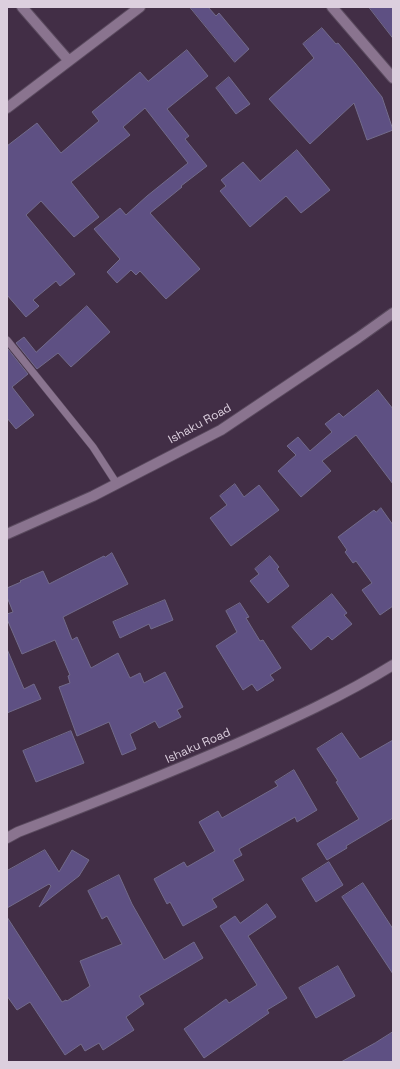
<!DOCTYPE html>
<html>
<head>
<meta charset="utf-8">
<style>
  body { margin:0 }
  #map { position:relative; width:400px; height:1069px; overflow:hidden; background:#422e46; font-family:"Space Grotesk",sans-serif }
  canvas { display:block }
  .frame { position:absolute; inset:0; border:8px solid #dccfde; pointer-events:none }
</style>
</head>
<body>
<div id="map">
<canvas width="400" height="1069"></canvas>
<div class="frame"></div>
</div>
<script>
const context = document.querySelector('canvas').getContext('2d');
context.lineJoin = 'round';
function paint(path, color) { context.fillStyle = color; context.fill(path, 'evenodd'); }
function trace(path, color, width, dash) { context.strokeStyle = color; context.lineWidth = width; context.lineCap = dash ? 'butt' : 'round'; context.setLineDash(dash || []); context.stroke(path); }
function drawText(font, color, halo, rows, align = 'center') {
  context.font = font + ' "Space Grotesk",sans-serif'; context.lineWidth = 3; context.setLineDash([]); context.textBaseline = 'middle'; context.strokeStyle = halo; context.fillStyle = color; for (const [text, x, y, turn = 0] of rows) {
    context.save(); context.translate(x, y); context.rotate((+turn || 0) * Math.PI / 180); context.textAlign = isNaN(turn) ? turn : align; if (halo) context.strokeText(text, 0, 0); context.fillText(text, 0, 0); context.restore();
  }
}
const building = new Path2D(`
  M190,7H208L216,16L219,13L249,49L235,62Z
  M369,7H393V38Z
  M322,28L336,44L338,43L355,63L382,97L393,130L367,140L354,103L310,144L269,99L314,58L303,44Z
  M187,50L208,76L167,109L189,136L185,139L207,166L181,186L182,187L150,213L200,269L166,299L140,271L136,275L131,270L117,283L107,272L120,259L94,229L120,208L126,215L147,196L188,163L145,108L123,127L130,135L71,182L99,217L74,237L41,201L26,215L75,274L60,286L56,281L33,300L39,306L26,317L7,295V146L37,123L61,153L99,121L92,112L140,72L148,81Z
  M229,77L250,104L236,114L216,88Z
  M297,150L330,190L301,213L286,196L250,227L220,191L226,186L221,180L243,162L260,181Z
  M87,306L110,332L71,367L58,353L37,369L16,343L24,337L36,352Z
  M8,349L28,374L12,387L34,415L16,429L7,418V350Z
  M378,390L393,409V484L356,435L322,461L331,471L301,497L278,471L296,455L287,446L298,437L310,451L332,432L325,424L339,413L343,417Z
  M235,484L244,497L259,485L279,510L231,546L210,518L227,505L220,496Z
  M381,508L393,525V606L380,615L362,590L372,583L356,561L353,563L345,552L347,550L338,537L374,510L376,512Z
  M112,553L128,584L63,617L72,640L77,637L91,668L118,653L130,678L140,673L144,683L165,672L183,707L177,710L181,717L159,728L155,721L130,734L136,749L122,755L109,722L77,736L59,687L70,683L68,676L70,675L55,640L22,654L7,619V614L13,612L7,597V588L21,582L20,581L43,571L49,584L104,556L105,557Z
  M270,556L279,567L277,569L289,586L268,603L250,581L259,574L255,569Z
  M332,594L347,613L344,615L352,624L332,640L328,636L311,650L292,627Z
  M165,600L173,620L151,629L149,624L120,638L113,622Z
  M240,603L249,617L246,618L260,641L263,640L281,668L270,675L274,680L257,691L252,684L243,690L216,646L237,632L226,611Z
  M7,649L24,689L34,684L41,699L7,713Z
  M71,731L84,763L36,782L23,751Z
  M342,733L360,759L393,740V818L346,846L347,848L327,860L317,844L359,819L336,782L338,781L317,749Z
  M294,770L317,810L297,822L295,817L239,849L242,855L233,860L244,880L212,899L217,907L183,926L170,902L167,904L154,879L184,862L187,867L215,851L199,822L218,811L222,818L278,786L275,782Z
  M45,850L59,872L72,850L89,860L79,876L39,907L51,886L49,884L7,908V871Z
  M329,862L343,885L316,902L302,879Z
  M119,875L132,904L164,960L194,942L203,958L139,996L144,1004L126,1017L134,1030L103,1050L99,1043L85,1051L81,1044L65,1055L30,1002L17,1010L7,996V917L62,1002L66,1000L67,1001L90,986L80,961L122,944L107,916L102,919L88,891Z
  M363,883L393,929V974L342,897Z
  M267,904L276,917L248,936L287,998L267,1010L269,1013L204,1058L184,1029L226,999L229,1003L257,985L220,926L235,916L240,923Z
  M338,966L355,996L316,1018L299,988Z
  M393,1032V1062H341L375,1043Z`);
const service = new Path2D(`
  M7,340L93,447L117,484`);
const minor = new Path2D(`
  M22,7L69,61
  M332,7L393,78
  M7,108L140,7
  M7,838L18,832C91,804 164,775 236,744C290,720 343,696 393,665`);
const tertiary = new Path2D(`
  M7,534L93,496L221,430L358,338L393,313`);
const streetNames = [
  ["Ishaku Road",200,424,-29],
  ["Ishaku Road",198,746,-24]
];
paint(building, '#5e5083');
trace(building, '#726b8a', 1);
trace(service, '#5a4a5e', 8);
trace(minor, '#5a4a5e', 12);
trace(tertiary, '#5a4a5e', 12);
trace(service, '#8a748f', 7);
trace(minor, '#8a748f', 10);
trace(tertiary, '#8a748f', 10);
drawText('12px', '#dccfde', '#422e46', streetNames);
</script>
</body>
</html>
